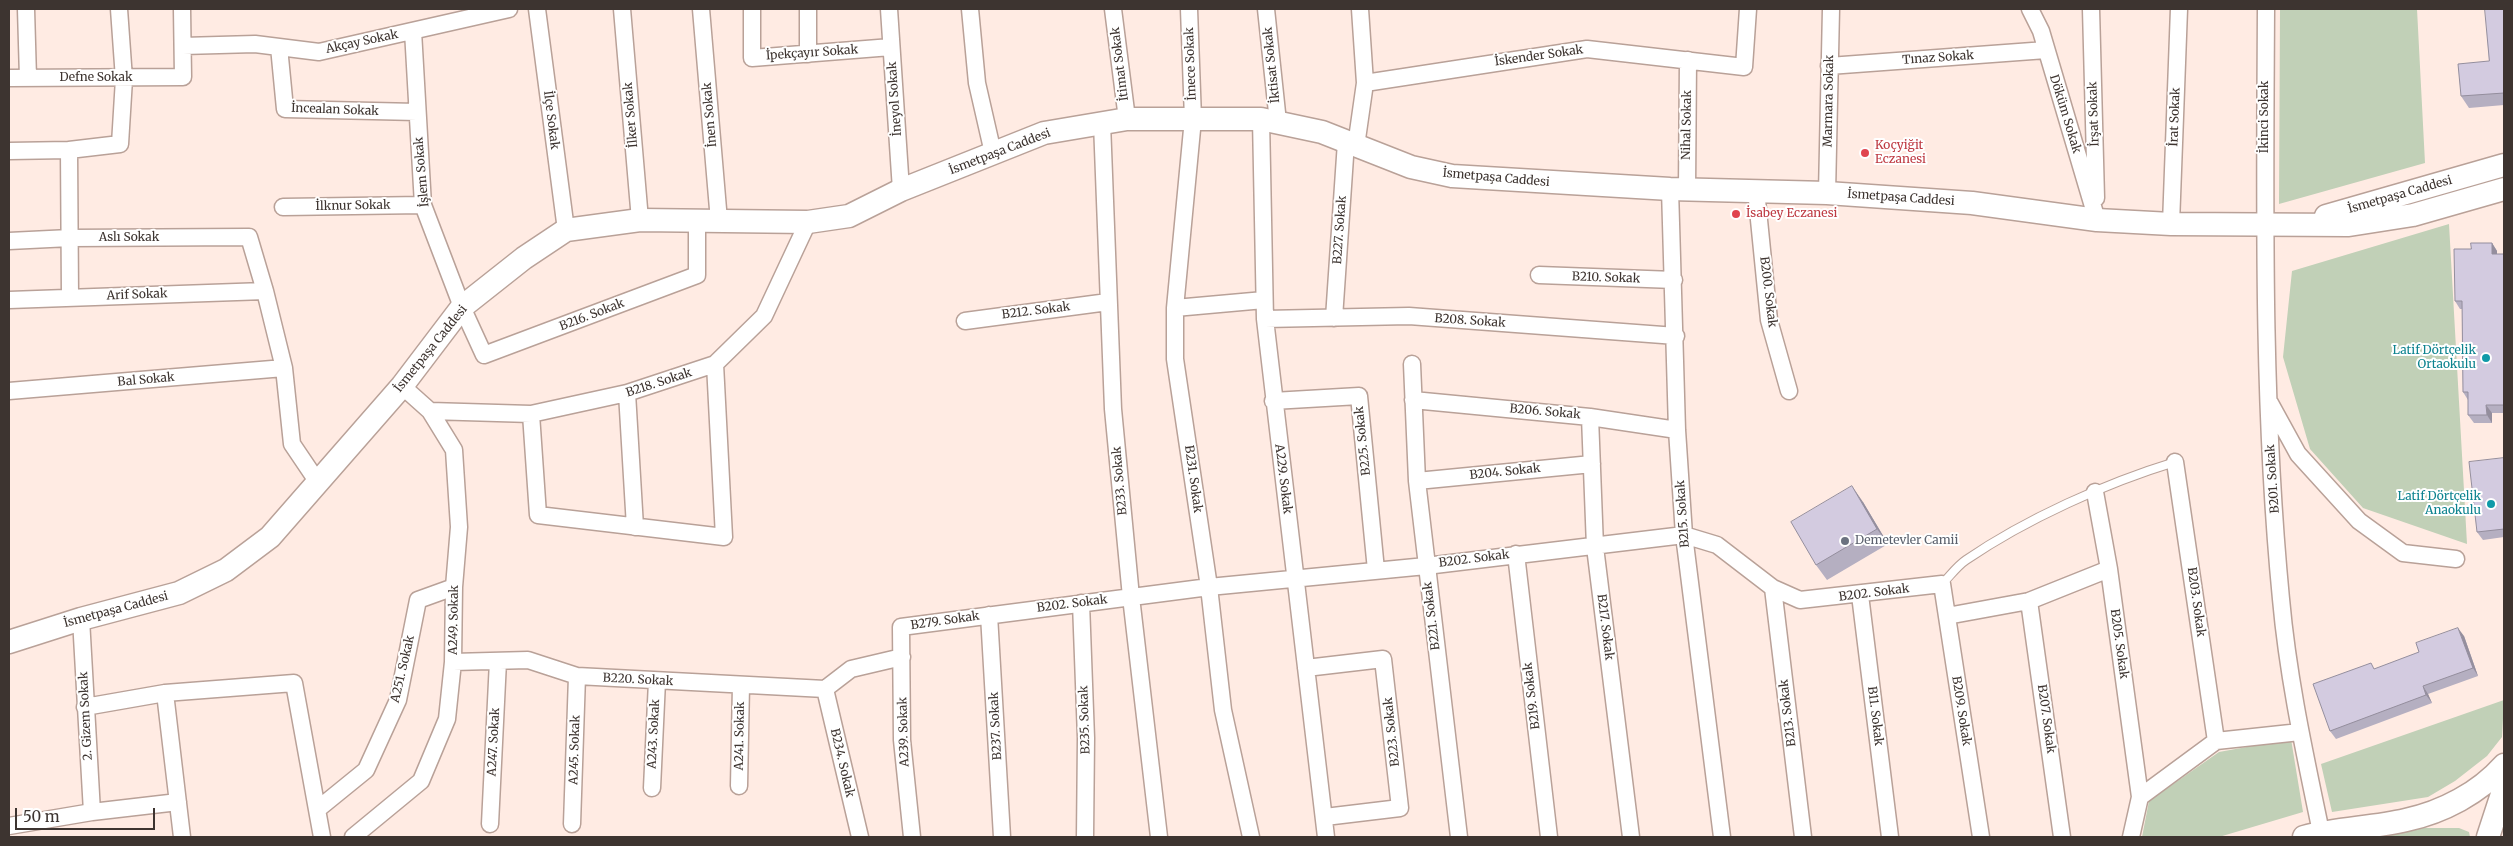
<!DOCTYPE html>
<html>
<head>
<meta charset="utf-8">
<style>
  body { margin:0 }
  #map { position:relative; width:2513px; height:846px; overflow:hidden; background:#ffebe3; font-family:Merriweather,serif }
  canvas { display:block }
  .frame { position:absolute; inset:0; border:10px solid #3d3430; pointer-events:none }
  .scale { position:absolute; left:15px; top:808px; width:140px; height:22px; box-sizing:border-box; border:2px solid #3d3430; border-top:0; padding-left:6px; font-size:15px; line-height:18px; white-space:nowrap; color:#3d3430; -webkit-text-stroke:4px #fff; paint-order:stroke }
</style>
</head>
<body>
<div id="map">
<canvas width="2513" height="846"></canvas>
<div class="frame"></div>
<div class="scale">50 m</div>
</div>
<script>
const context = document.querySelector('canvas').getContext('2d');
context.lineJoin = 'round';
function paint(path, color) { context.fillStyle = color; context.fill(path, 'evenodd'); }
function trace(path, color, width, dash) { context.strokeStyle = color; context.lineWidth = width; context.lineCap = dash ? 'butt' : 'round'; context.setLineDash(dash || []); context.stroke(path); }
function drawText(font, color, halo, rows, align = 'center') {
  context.font = font + ' Merriweather,serif'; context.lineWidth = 4; context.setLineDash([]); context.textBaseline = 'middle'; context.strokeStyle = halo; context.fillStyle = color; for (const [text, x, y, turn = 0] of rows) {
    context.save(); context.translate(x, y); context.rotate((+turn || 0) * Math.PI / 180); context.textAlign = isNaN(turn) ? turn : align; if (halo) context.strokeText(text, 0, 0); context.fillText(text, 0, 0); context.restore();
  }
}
const green = new Path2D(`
  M2280,9H2417L2425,163L2279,204Z
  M2449,224L2467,544L2363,508L2310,449L2283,357L2292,271Z
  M2504,700L2502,737L2487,756L2455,781L2428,797L2332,812L2321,764Z
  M2291,739L2303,812L2219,837H2142L2149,801L2219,752Z
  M2415,828H2459L2469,832L2470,837H2365Z`);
const service = new Path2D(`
  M1942,584C1950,576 1957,566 1966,560C2026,519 2106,483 2175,462`);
const minor = new Path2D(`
  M26,9L28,78
  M537,9L566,230
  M622,9L640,220
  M701,9L719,221
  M752,9V58L891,47
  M889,9L901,190
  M970,9L977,83L993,153
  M1113,9L1127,119
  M1189,9L1193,119L1175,308V359L1209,587L1223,710L1251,837
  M1266,9L1278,122
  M2030,9L2041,31L2097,220
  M2091,9L2096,198
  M2266,9C2265,205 2262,403 2281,599C2288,678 2305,755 2321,832
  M413,31L423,205L462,307L484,355L697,275V221
  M183,46L255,44L319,52L509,9
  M279,47L285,109L417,112
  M808,54V9
  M1829,66L2046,50
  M9,78L183,77L182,9
  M1365,83L1587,49L1744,67L1748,9
  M1261,119L1265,319L1326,837
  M1102,123L1113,409L1131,597L1159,837
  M1356,146L1365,83L1360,9
  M9,151L69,150
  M1670,189L1677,430L1684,535L1722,837
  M1687,189L1688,60
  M1756,190L1769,320L1789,391
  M1827,193L1831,9
  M283,207L423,205
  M2171,224L2179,9
  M9,241L70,238L249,237L265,291L284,368L292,444L317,481
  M1539,275L1674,280
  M70,297L69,150L120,144L124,79L119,9
  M9,300L265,291
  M1175,308L1264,300
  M1334,318L1346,142
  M1265,319L1409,316L1676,336
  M965,321L1108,302
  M1412,364L1417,481L1459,837
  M9,391L284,368
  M627,393L635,527
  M1413,400L1590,417L1677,430
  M1273,401L1359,396L1376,570
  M2270,403L2298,454L2359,521L2403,553L2456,559
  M430,411L531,414L627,393L715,364L764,316L808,222
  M531,414L538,515L724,537L715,364
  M1590,417L1595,547L1631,837
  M2175,462L2216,741
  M1417,481L1592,464
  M2095,492L2109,569L2140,797
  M1516,554L1549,837
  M1773,588L1803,837
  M1860,595L1890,837
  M2029,601L2062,837
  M1081,603L1086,738L1085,837
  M989,615L1002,837
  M1947,616L2029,601L2109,569
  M453,662L528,660L577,676L825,689
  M1306,668L1383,659L1400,808L1325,817
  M825,689L860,837
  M825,689L851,669L902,657
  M165,693L182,837
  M85,707L165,693L294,683L322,837
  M739,786L741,685
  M652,788L657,681
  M318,809L366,770L398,700L418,600L454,587
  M92,812L178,802
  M490,824L498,661
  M572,824L577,676
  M9,826L92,812L81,619
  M353,837L421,781L447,719L453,662L454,587L459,527L454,450L430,411L402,386
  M912,837L902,740L901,627L1209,587L1426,566L1684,535L1717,545L1773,588L1800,600L1942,584L1981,837
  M2131,837L2140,797L2216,741L2300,732`);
const secondary = new Path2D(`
  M2326,216L2504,165
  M9,642L81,619L179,593L226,570L270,537L402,386L462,307L524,258L566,230L640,220L808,222L849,216L901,190L1044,133L1127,119H1261L1322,132L1411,167L1452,176L1670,189L1827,193L1972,203L2097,220L2171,224L2349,225L2413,215L2504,189
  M2304,837C2338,828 2372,828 2406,820C2443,812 2479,793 2504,765
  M2488,837L2504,788`);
const wall = new Path2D(`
  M2504,9V105L2469,108L2461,96L2489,61Z
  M2492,243L2497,251V254H2504V413H2492V423H2474L2468,415V400L2463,392L2462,309H2460L2455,301L2471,249Z
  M2504,458V537L2483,540L2477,532Z
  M1863,502L1888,544L1827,580L1816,565Z
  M2464,636L2478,676L2428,694L2432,703L2336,739L2330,731L2376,669Z`);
const shadedWall = new Path2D(`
  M2492,243L2497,251V262L2492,254Z
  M2486,405L2492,413V423L2487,415Z
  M1852,486L1863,502L1888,544L1877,529Z
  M2458,628L2464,636L2478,676L2473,668Z
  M2423,686L2428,694L2432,703L2426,695Z`);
const building = new Path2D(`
  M2485,9H2504V93L2461,96L2458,64L2489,61Z
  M2471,243H2492V254H2504V405H2486L2487,415H2468V392H2463L2462,301H2455L2454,249H2471Z
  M2504,458V529L2477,532L2469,462Z
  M1852,486L1877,529L1816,565L1791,522Z
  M2458,628L2473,668L2423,686L2426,695L2330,731L2313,684L2371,663L2374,669L2419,652L2416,643Z`);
const markers = [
  [1865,153,5,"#e0444e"],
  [1736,214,5,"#e0444e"],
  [2486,358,5,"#0f9aa8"],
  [2491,504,5,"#0f9aa8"],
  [1845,541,5,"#6b7280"]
];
const streetNames = [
  ["Akçay Sokak",362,42,-12],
  ["İpekçayır Sokak",812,53,-4],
  ["İskender Sokak",1539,56,-8],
  ["Tınaz Sokak",1938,58,-4],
  ["İtimat Sokak",1120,64,-97],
  ["İmece Sokak",1191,64,-92],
  ["İktisat Sokak",1272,65,-96],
  ["Defne Sokak",96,78],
  ["İneyol Sokak",895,99,-94],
  ["Marmara Sokak",1829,101,-89],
  ["İncealan Sokak",335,110,2],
  ["Döküm Sokak",2065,114,73],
  ["İrşat Sokak",2094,114,-92],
  ["İlker Sokak",631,115,-95],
  ["İnen Sokak",710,115,-95],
  ["İrat Sokak",2175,117,-88],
  ["İkinci Sokak",2265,117,-90],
  ["İlçe Sokak",551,120,83],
  ["Nihal Sokak",1687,125,-89],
  ["İsmetpaşa Caddesi",1000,152,-21],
  ["İşlem Sokak",422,172,-95],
  ["İsmetpaşa Caddesi",1496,178,5],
  ["İsmetpaşa Caddesi",2400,195,-16],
  ["İsmetpaşa Caddesi",1901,198,4],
  ["İlknur Sokak",353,206,-1],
  ["B227. Sokak",1340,230,-86],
  ["Aslı Sokak",129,238],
  ["B210. Sokak",1606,278,2],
  ["B200. Sokak",1768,292,83],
  ["Arif Sokak",137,295,-2],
  ["B212. Sokak",1036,311,-7],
  ["B216. Sokak",592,315,-21],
  ["B208. Sokak",1470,321,4],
  ["İsmetpaşa Caddesi",431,349,-51],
  ["Bal Sokak",146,380,-5],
  ["B218. Sokak",659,383,-18],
  ["B206. Sokak",1545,412,5],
  ["B225. Sokak",1363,441,-96],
  ["B204. Sokak",1505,472,-6],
  ["B231. Sokak",1193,479,82],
  ["A229. Sokak",1283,479,83],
  ["B201. Sokak",2273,479,-94],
  ["B233. Sokak",1120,481,-95],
  ["B215. Sokak",1683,514,-94],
  ["B202. Sokak",1474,559,-7],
  ["B202. Sokak",1874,593,-7],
  ["B203. Sokak",2196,602,82],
  ["B202. Sokak",1072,604,-7],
  ["İsmetpaşa Caddesi",116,610,-15],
  ["B221. Sokak",1432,616,-97],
  ["A249. Sokak",454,620,-89],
  ["B279. Sokak",945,621,-8],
  ["B217. Sokak",1605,627,83],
  ["B205. Sokak",2119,644,82],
  ["A251. Sokak",403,669,-77],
  ["B220. Sokak",638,680,3],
  ["B219. Sokak",1532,696,-97],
  ["B209. Sokak",1961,711,81],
  ["B213. Sokak",1788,713,-97],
  ["2. Gizem Sokak",86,716,-93],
  ["B11. Sokak",1875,716,83],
  ["B207. Sokak",2046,719,82],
  ["B235. Sokak",1085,720,-92],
  ["B237. Sokak",996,726,-93],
  ["A239. Sokak",904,732,-92],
  ["B223. Sokak",1392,732,-96],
  ["A243. Sokak",654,734,-87],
  ["A241. Sokak",740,736,-89],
  ["A247. Sokak",494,742,-87],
  ["A245. Sokak",575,750,-88],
  ["B234. Sokak",842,763,77]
];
const healthNames = [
  ["Koçyiğit",1875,146],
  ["Eczanesi",1875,160],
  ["İsabey Eczanesi",1746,214]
];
const cultureNames = [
  ["Latif Dörtçelik",2476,351],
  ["Ortaokulu",2476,365],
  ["Latif Dörtçelik",2481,497],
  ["Anaokulu",2481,511]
];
const worshipNames = [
  ["Demetevler Camii",1855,541]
];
paint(green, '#c1d0b7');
trace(service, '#b9a198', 10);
trace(minor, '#b9a198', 19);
trace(secondary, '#b9a198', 25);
trace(service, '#fff', 8);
trace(minor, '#fff', 16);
trace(secondary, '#fff', 22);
paint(wall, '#b5afc1');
paint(shadedWall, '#948e9d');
paint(building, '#d3cbe0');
trace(building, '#948e9d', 1);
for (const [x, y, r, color] of markers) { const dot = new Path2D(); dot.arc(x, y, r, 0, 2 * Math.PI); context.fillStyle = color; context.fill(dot); trace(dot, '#fff', 2); }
drawText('12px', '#3d3430', '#fff', streetNames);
drawText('12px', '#be3a42', '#fff', healthNames, 'left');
drawText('12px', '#0d838f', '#fff', cultureNames, 'right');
drawText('12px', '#5b616d', '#fff', worshipNames, 'left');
</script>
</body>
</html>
